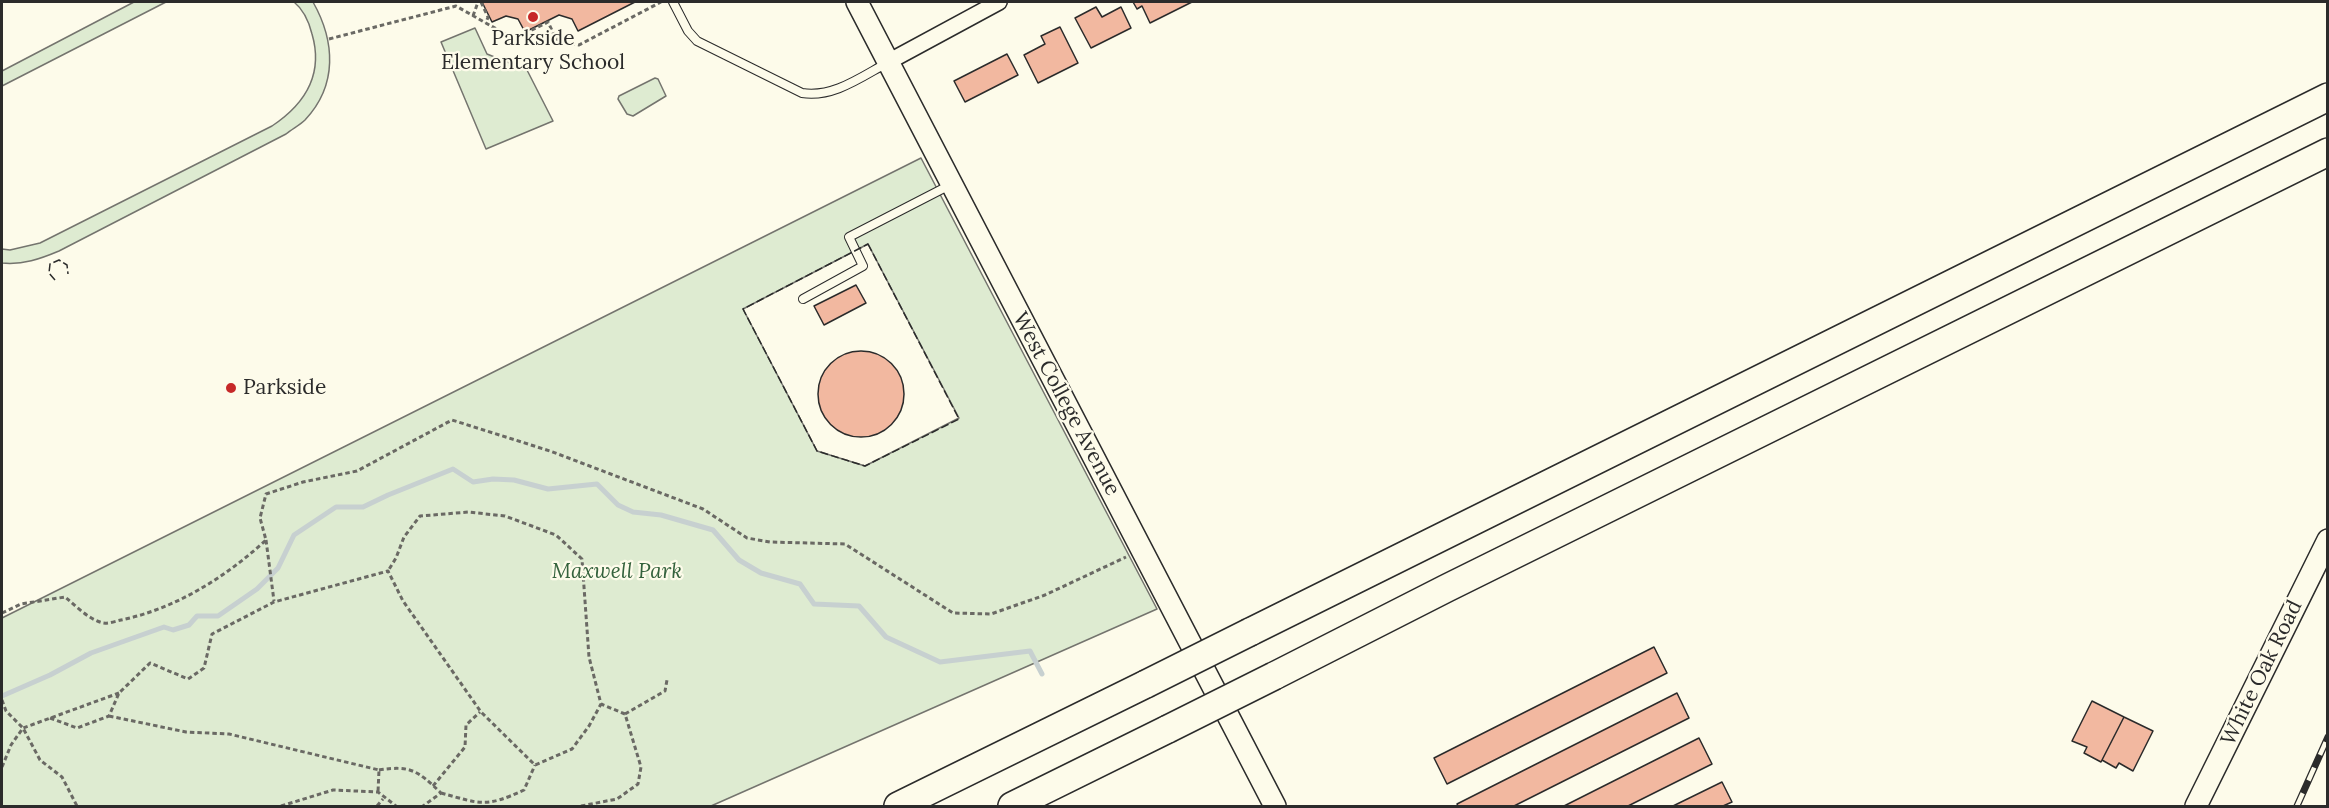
<!DOCTYPE html>
<html>
<head>
<meta charset="utf-8">
<style>
  body { margin:0 }
  #map { position:relative; width:2329px; height:808px; overflow:hidden; background:#fdfbea; font-family:Lora,serif }
  canvas { display:block }
  .frame { position:absolute; inset:0; border:3px solid #2b2b2b; pointer-events:none }
</style>
</head>
<body>
<div id="map">
<canvas width="2329" height="808"></canvas>
<div class="frame"></div>
</div>
<script>
const context = document.querySelector('canvas').getContext('2d');
context.lineJoin = 'round';
function paint(path, color) { context.fillStyle = color; context.fill(path, 'evenodd'); }
function trace(path, color, width, dash) { context.strokeStyle = color; context.lineWidth = width; context.lineCap = dash ? 'butt' : 'round'; context.setLineDash(dash || []); context.stroke(path); }
function drawText(font, color, halo, rows, align = 'center') {
  context.font = font + ' Lora,serif'; context.lineWidth = 4.5; context.setLineDash([]); context.textBaseline = 'middle'; context.strokeStyle = halo; context.fillStyle = color; for (const [text, x, y, turn = 0] of rows) {
    context.save(); context.translate(x, y); context.rotate((+turn || 0) * Math.PI / 180); context.textAlign = isNaN(turn) ? turn : align; if (halo) context.strokeText(text, 0, 0); context.fillText(text, 0, 0); context.restore();
  }
}
const green = new Path2D(`
  M134,2H166L2,86V71Z
  M294,2H313C335,41 338,85 305,120C300,125 292,129 286,134L59,251C40,259 23,265 2,263V249L10,250L40,243L272,126C305,104 324,75 312,34C309,22 304,10 294,2Z
  M475,28L487,54L527,70L553,121L486,149L441,42Z
  M655,78L658,79L666,96L633,116L627,114L618,99L619,96Z
  M921,158L1157,609L711,806H2V618ZM868,244L959,418L865,466L817,451L743,309Z`);
const stream = new Path2D(`
  M2,696L50,675L91,653L164,627L173,630L189,625L197,616H218L257,589L278,568L294,535L336,507H363L388,495L453,469L473,482L493,479L514,480L548,489L597,484L618,505L633,512L661,515L713,530L739,560L761,573L800,584L814,604L859,606L886,637L940,662L1030,651L1042,674`);
const building = new Path2D(`
  M482,2H635L578,31L572,19L559,15L525,32L518,19L506,16L492,22Z
  M1133,2H1192L1150,23L1142,6L1137,9Z
  M1096,7L1102,17L1121,7L1131,28L1091,48L1075,18Z
  M1060,27L1078,63L1038,83L1024,55L1045,44L1041,36Z
  M1007,54L1018,75L965,102L954,81Z
  M856,285L866,303L824,325L814,306Z
  M818 394a43 43 0 1 1 86 0a43 43 0 1 1-86 0Z
  M1654,647L1667,673L1447,784L1434,758Z
  M1677,693L1689,718L1514,806H1458L1457,804Z
  M2092,701L2124,717L2101,762L2084,753L2087,747L2072,741Z
  M2124,717L2153,731L2133,771L2119,763L2116,768L2102,760Z
  M1699,738L1712,764L1628,806H1564Z
  M1722,782L1732,802L1723,806H1673Z`);
const path = new Path2D(`
  M481,2L488,17L486,23
  M473,16L478,2
  M329,39L456,6L514,39L548,22L556,39L579,45L661,2
  M266,540L274,601
  M2,613L21,604L65,597C76,606 88,619 103,623C108,624 116,621 121,620C175,609 226,577 266,540L260,518L266,494L303,482L357,471L452,420L550,451L703,509L747,538L770,542L845,544L953,613L991,614L1045,595L1126,557
  M2,700L6,711L23,728L40,760L62,777L77,806
  M625,714L665,691L667,680
  M109,716L186,732L229,734L379,770L378,792
  M50,718L77,728L109,716L119,693L150,663L188,679L204,668L212,634L274,602L388,571L403,601L481,712L535,765L572,749L589,726L601,704L589,657L582,559L556,535L505,516L468,512L420,516L404,537L396,558L388,571
  M2,767L11,745L23,728L119,693
  M379,770C411,765 418,771 441,793L423,806
  M433,786L465,747L466,725L480,712
  M441,793C481,804 485,808 524,790L535,765
  M281,806L333,790L378,792L396,806
  M377,806L383,799
  M581,806L617,799L638,784L641,767L625,714L601,704`);
const lane = new Path2D(`
  M673,2L688,31L697,41L802,93C833,98 861,77 887,63
  M803,299L863,266L849,237L950,185`);
const street = new Path2D(`
  M888,62L999,2`);
const secondary = new Path2D(`
  M857,2L1275,806
  M2196,806L2328,540`);
const highway = new Path2D(`
  M1250,632L2328,97
  M1274,676L1447,588L2328,152
  M898,806L1146,684
  M1012,806L1168,729`);
const rail = new Path2D(`
  M2297,806L2328,737`);
const highwayBridge = new Path2D(`
  M1146,684L1250,632
  M1168,729L1274,676`);
const fence = new Path2D(`
  M868,244L959,419L865,466L817,451L743,309Z
  M55,280L49,273L50,264L59,260L67,265L68,274`);
const markers = [
  [533,17,6,"#c62828"],
  [231,388,6,"#c62828"]
];
const poiNames = [
  ["Parkside",533,39],
  ["Elementary School",533,63],
  ["Parkside",243,388,"left"]
];
const streetNames = [
  ["West College Avenue",1066,404,62],
  ["White Oak Road",2262,673,-64]
];
const parkNames = [
  ["Maxwell Park",617,572]
];
paint(green, '#deebd1');
trace(green, '#74746e', 1.5);
trace(stream, '#c7d0d0', 5);
paint(building, '#f2b8a0');
trace(building, '#2b2b2b', 1.5);
trace(lane, '#2b2b2b', 10);
trace(street, '#2b2b2b', 18);
trace(secondary, '#2b2b2b', 24);
trace(highway, '#2b2b2b', 30);
trace(path, '#6a6964', 3, [4.5, 3]);
trace(lane, '#fdfbea', 8);
trace(street, '#fdfbea', 15);
trace(secondary, '#fdfbea', 21);
trace(highway, '#fdfbea', 27);
trace(rail, '#2b2b2b', 7);
trace(rail, '#fdfbea', 4.5, [14]);
trace(highwayBridge, '#2b2b2b', 30, []);
trace(highwayBridge, '#fdfbea', 27);
trace(fence, '#2b2b2b', 1.5, [8, 3]);
for (const [x, y, r, color] of markers) { const dot = new Path2D(); dot.arc(x, y, r, 0, 2 * Math.PI); context.fillStyle = color; context.fill(dot); trace(dot, '#fdfbea', 2); }
drawText('21px', '#2b2b2b', '#fdfbea', poiNames);
drawText('21px', '#2b2b2b', '#fdfbea', streetNames);
drawText('italic 21px', '#34623c', '#fdfbea', parkNames);
</script>
</body>
</html>
